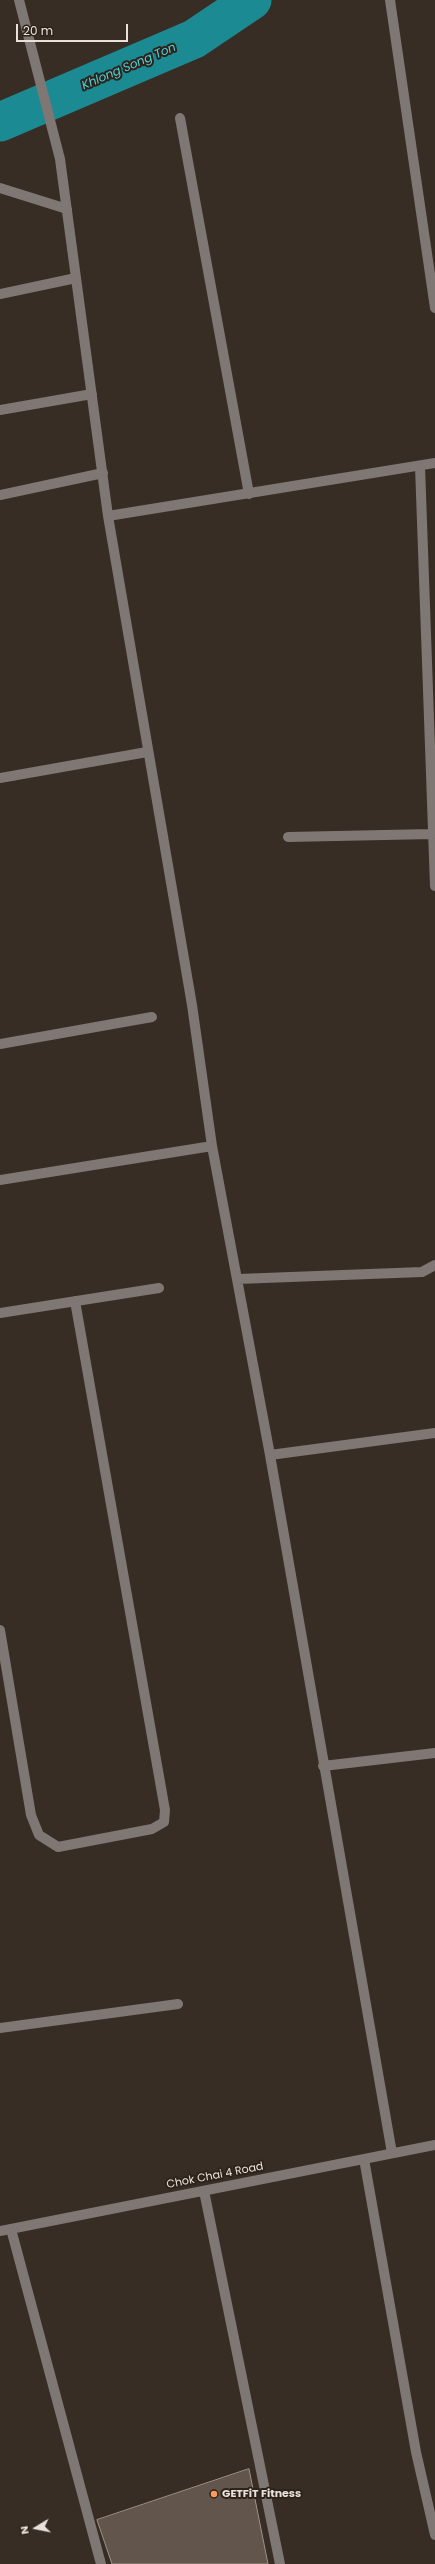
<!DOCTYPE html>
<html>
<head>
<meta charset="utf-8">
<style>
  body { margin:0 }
  #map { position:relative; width:435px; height:2564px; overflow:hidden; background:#382d24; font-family:Poppins,sans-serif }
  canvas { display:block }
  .north { position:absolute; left:16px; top:2508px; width:40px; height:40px; -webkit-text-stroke:3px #2e231a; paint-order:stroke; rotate:260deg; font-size:11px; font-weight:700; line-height:16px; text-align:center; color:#e9e2dc }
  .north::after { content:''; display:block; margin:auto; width:14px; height:18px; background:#e9e2dc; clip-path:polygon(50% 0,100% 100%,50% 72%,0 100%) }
  .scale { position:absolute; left:16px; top:24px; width:112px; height:18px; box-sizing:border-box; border:2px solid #e9e2dc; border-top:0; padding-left:5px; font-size:12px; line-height:14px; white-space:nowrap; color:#e9e2dc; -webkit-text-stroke:3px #2e231a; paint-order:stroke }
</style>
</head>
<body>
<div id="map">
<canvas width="435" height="2564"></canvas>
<div class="north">N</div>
<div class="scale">20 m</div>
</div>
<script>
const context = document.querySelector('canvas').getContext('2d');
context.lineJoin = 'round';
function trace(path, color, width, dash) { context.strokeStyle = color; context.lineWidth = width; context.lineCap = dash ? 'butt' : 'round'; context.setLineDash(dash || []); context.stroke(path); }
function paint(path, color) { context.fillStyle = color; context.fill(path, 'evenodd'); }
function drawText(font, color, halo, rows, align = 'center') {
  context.font = font + ' Poppins,sans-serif'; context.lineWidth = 4; context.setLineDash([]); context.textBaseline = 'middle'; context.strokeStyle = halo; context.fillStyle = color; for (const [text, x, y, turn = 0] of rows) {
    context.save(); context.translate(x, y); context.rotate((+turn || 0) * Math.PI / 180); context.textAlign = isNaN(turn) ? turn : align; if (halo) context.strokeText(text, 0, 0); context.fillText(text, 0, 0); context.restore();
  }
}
const canal = new Path2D(`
  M0,122L194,39L252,0`);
const building = new Path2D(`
  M249,2469L268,2564H112L97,2520Z`);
const minor = new Path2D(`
  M19,0L60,159L108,516L192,1005L212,1146L270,1455L392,2153
  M390,0L435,308
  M180,118L249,494
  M0,188L67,209
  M0,294L76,278
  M0,410L92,394
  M420,466L435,886
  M0,495L103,473
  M108,516L435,463
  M0,778L147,752
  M288,837L432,834
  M0,1044L152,1017
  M0,1180L212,1146
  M238,1279L422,1272L435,1265
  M0,1313L159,1288
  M270,1455L435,1433
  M0,1630L31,1815L39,1835L58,1847L152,1829L164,1822L165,1810L75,1301
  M323,1766L435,1753
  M0,2028L178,2004
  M364,2159L416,2452L435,2535
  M204,2191L280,2564
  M11,2229L101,2564
  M0,2231L435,2145`);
const markers = [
  [214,2494,4,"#fe9b59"]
];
const streetNames = [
  ["Chok Chai 4 Road",215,2176,-11]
];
const poiNames = [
  ["GETFiT Fitness",222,2494]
];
const waterNames = [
  ["Khlong Song Ton",129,67,-23]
];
trace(canal, '#1c8a92', 39);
paint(building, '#62564c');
trace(building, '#9f9287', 1);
trace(minor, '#7e7774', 10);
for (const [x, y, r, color] of markers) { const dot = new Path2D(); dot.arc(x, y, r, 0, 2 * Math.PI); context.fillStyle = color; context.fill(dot); trace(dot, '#2e231a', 1.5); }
drawText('11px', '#e9e2dc', '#2e231a', streetNames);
drawText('bold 11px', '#e9e2dc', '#2e231a', poiNames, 'left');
drawText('italic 12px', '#4cd4e0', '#2e231a', waterNames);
</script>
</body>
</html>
